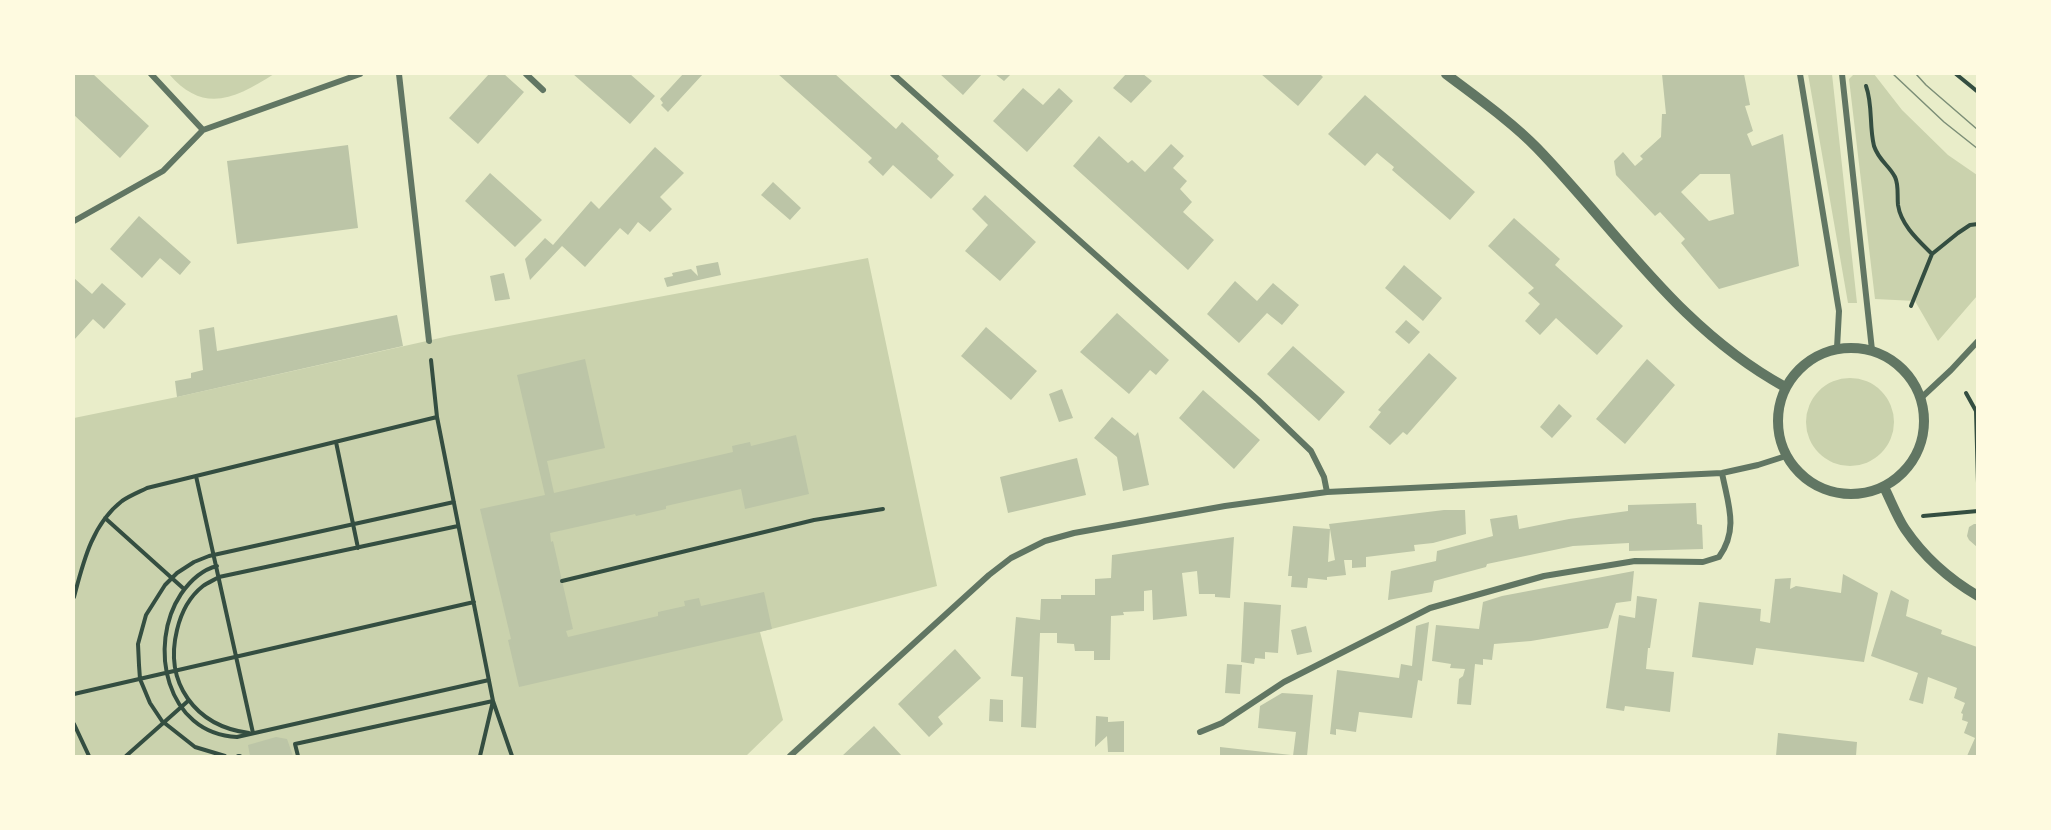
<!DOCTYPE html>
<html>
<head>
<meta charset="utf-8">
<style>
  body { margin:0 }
  #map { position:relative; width:2051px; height:830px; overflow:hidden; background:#e9edc9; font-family:"Exo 2",sans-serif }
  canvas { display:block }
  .frame { position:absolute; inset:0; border:75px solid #fefae0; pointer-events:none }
</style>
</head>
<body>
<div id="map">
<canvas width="2051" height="830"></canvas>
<div class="frame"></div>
</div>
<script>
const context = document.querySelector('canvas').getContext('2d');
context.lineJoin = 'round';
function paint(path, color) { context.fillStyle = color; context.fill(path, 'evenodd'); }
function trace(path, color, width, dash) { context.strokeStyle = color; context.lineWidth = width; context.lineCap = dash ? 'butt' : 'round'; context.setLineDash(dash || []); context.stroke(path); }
const green = new Path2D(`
  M169,74H274C236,98 204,115 169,74Z
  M1808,74H1832L1857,303H1848Z
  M1854,74H1874L1902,110L1948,155L1977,175V296L1938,341L1915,301L1875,299L1849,79Z
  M868,258L937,586L760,632L783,720L746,756H74V418L177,397L449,336Z
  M1806 422a44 44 0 1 1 88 0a44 44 0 1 1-88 0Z`);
const building = new Path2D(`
  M74,74H93L149,126L120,158L74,115Z
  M489,74H504L524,92L478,144L449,118Z
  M573,74H630L655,96L630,124Z
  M683,74H703L668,112L661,105L663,103L660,99Z
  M778,74H835L896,129L902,122L939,156L937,159L954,175L931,199L893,165L883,176L868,162L872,158Z
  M940,74H982L963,95Z
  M995,74H1011L1004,81Z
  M1126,74H1143L1152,81L1131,103L1113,88Z
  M1261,74H1320L1323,77L1298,106Z
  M1662,74H1744L1750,105L1745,106L1753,131L1747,134L1752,146L1783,134L1799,266L1719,289L1681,243L1685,239L1660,212L1655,216L1616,175L1614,161L1623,152L1635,166L1643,159L1640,156L1661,137L1662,114H1666ZM1700,174H1730L1734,214L1709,221L1681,192Z
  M1023,88L1043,105L1059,88L1073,101L1027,152L993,121Z
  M1365,95L1475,192L1450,220L1392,170L1394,167L1377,153L1365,166L1328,134Z
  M1099,136L1128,163L1132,160L1145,172L1171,144L1184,156L1173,168L1187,181L1180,189L1192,202L1183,212L1214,240L1188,270L1073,166Z
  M348,145L358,228L237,244L227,161Z
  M655,147L684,173L660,197L672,209L650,232L638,222L628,235L620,228L585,267L562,246L530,280L525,259L545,238L553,245L591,201L599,209Z
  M490,173L542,220L515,247L465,201Z
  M773,182L801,208L790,220L761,195Z
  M985,195L1036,242L1000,281L965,251L988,225L972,209Z
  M139,216L191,262L180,275L160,258L142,278L110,249Z
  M1514,218L1560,259L1555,265L1623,326L1597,355L1556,318L1540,335L1525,321L1540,304L1528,293L1534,288L1488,246Z
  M718,262L721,275L667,287L664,278L673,276L672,273L691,269L698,276L696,266Z
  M1404,265L1442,298L1423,321L1385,288Z
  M504,273L510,299L495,301L490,276Z
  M74,278L92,294L102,283L126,304L104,329L93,319L74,340Z
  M1235,281L1257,301L1273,283L1299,305L1282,325L1267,313L1239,343L1207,314Z
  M1117,313L1169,360L1156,375L1150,370L1129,394L1080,352Z
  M397,315L403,346L177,397L175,381L191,378V373L203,370L199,330L214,327L217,351Z
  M1406,320L1420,332L1409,344L1395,332Z
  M986,327L1037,371L1011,400L961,356Z
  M1293,346L1345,392L1319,421L1267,374Z
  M1429,353L1457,378L1407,435L1403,432L1390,445L1369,427L1381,412L1378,410Z
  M585,359L605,448L547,461L554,493L733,452L732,446L750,442L751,446L796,435L809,494L745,509L741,489L666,506V509L636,516L635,514L550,533L551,542L553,541L573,629L566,631L568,637L658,616V612L685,606L684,601L699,598L701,606L764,592L772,629L519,687L508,640L511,639L480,509L545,495L517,375Z
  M1647,359L1675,385L1625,444L1596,419Z
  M1062,389L1073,418L1059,422L1049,394Z
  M1203,390L1260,440L1234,469L1179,418Z
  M1559,404L1572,416L1552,438L1540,427Z
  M1112,417L1135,436L1138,432L1149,485L1123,491L1117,457L1094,438Z
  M1077,458L1086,495L1008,513L1000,477Z
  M1694,503H1696L1697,524L1702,525L1703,549L1629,551V543L1573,546L1487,564L1486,567L1434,581L1432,592L1388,600L1391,571L1436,561L1437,551L1493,536L1490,519L1517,515L1519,529L1569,519L1628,511V505Z
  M1444,510H1465L1466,534L1433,543L1414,545L1415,551L1366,557V567L1352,568V560H1344L1346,575L1327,577V580L1308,578L1307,588L1291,587L1292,576H1288L1293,526L1330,529L1329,524ZM1330,529L1335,560L1328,562Z
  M1974,524H1977V547L1969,540L1967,536L1969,527Z
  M1234,537L1230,598L1215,597V594H1199L1197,571L1182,573L1187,616L1153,620L1152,590L1144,591V611L1123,612L1124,615L1111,616L1110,660H1094V651H1075L1074,644L1057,643V633H1040L1036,728L1021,727L1023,677L1011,676L1016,617L1040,620L1041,599H1061V595H1095V579L1111,578L1112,555Z
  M1634,571L1631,601L1616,603L1608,628L1531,641L1494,644L1492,660L1483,659V665L1475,664L1471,705L1457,704L1459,679L1463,676L1465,669L1450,668L1451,664L1432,661L1436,625L1479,629L1483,602L1502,596Z
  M1843,574L1878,593L1864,662L1756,648L1753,665L1692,657L1699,602L1761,609L1760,621L1770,623L1775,579L1791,578L1790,589L1796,586L1841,593Z
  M1891,590L1909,600L1906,616L1942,630L1941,634L1977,647V756H1967L1975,738L1964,733L1968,722L1962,720L1963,714L1961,713L1965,703L1954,698L1957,688L1928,677L1923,704L1909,700L1918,673L1871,656Z
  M1637,596L1657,599L1650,648H1648L1646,669L1674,672L1670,712L1625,706L1624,711L1606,708L1619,615L1635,618Z
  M1244,602L1281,605L1278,653L1265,652V659L1255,658L1254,664L1241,662Z
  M1429,622L1422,681L1418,680L1412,718L1359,712L1356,732L1336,729V735L1330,734L1337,670L1399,678L1401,664L1412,666L1416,626Z
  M1306,626L1312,652L1297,655L1291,630Z
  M955,649L981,678L938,717L943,724L929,737L898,704Z
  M1227,664L1242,665L1240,694L1225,693Z
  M1282,693L1313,695L1307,756H1293L1296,732L1258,728L1260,706Z
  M990,699L1003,700V722L989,721Z
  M1096,716L1108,717V722L1124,721V752H1108L1107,736L1095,747Z
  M874,726L902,756H842Z
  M1778,733L1857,742L1856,756H1776Z
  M276,737L287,739L293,756H250L248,745Z
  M1220,747L1291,755V756H1220Z`);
const path = new Path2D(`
  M1956,74L1978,92
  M1866,86C1873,105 1869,126 1874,146C1879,161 1889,165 1895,177C1899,185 1897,196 1898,205C1901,225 1918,240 1932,254
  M1911,306L1932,254L1958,233L1970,225L1978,224
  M431,360L437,417L493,701L512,756
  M1966,393L1976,411L1978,483
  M336,442L358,548
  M196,476L253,733
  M1923,516L1978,511
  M105,518L184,589
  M217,566C201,570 190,581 181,594C147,645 166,734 237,737L489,680
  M562,581L814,520L883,509
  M74,597C83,563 92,524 122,501C129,496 139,492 147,488L437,417
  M74,694L474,602
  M74,724L89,756
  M249,733C195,726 164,683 177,630C181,613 189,597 203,586C207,583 214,580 219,577L458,526
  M126,756L188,701
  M225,756L195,747L162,721L150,703L140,679L139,665L138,644L146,615L165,585L177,573L194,562L209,556L454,502
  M238,756H240
  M298,756L295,744L493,701L480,756`);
const minor = new Path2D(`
  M151,74L203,130
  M399,74L429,341
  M526,74L543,90
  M893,74L1258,400L1311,451L1324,477L1327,492
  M1800,74L1839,311L1837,348
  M1842,74L1872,350
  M74,221L163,171L203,130L360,74
  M1921,398L1951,370L1978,341
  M1200,732L1222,723L1284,682L1430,608L1544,576L1635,561L1703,562L1719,557C1739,529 1728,504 1722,473
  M790,756L989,575L1011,558L1045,541L1074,533L1225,506L1327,492L1722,473L1758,465L1786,456`);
const tertiary = new Path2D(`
  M1446,74C1475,96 1512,122 1537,148C1620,234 1679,329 1785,387
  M1778 421a73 73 0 1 1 146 0a73 73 0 1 1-146 0Z
  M1884,487C1891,501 1897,517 1905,529C1924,557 1949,579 1978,596`);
const tram = new Path2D(`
  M1893,74L1944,122L1978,149
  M1916,74L1926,85L1978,130`);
paint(green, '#cad2ad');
paint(building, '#bcc5a7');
trace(path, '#344e41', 4);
trace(minor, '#617663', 6);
trace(tertiary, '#617663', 10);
trace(tram, '#7c8e77', 1.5);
</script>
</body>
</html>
